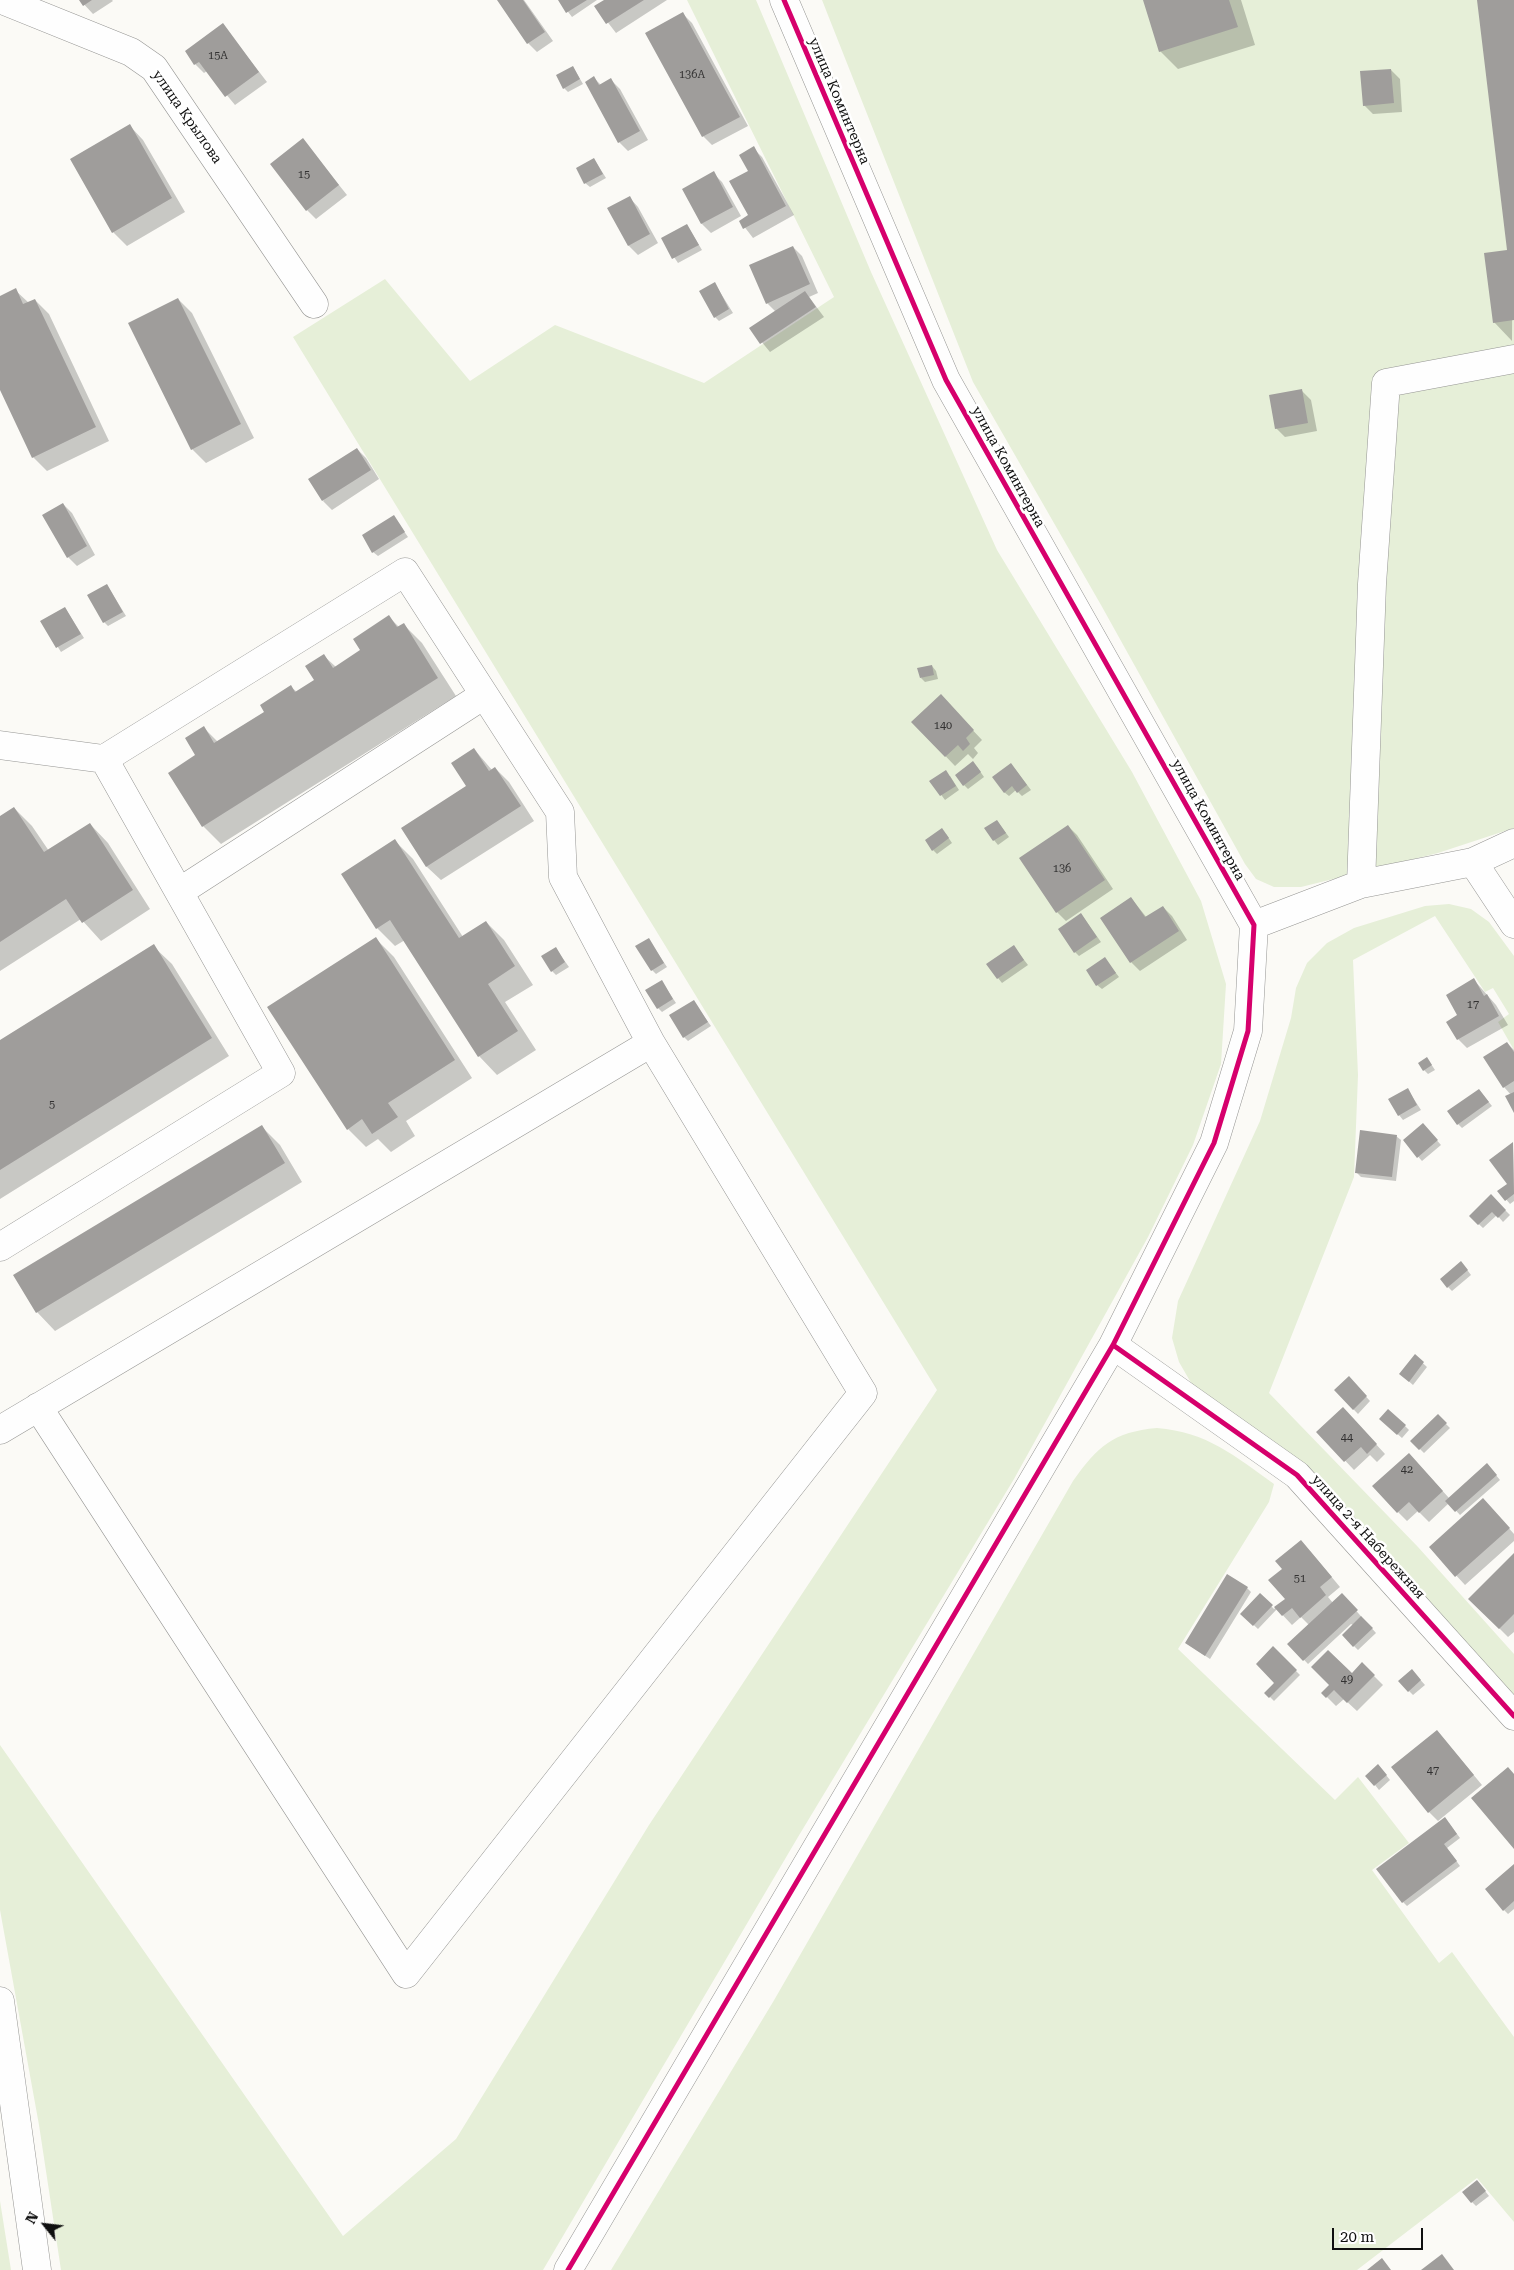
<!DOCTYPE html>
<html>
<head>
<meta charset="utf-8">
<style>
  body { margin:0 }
  #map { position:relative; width:1514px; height:2270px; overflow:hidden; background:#fbfaf6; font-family:"Roboto Serif",serif }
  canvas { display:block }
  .north { position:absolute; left:20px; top:2200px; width:50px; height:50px; -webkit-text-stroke:4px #fff; paint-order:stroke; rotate:299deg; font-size:14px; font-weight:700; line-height:20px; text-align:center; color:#0f0f0f }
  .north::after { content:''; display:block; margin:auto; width:18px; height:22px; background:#0f0f0f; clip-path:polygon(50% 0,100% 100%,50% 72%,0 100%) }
  .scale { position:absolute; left:1332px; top:2228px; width:91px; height:22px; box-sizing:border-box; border:2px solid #0f0f0f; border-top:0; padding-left:6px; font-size:15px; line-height:18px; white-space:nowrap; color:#0f0f0f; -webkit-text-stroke:4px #fff; paint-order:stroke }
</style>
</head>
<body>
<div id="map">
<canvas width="1514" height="2270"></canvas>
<div class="north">N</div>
<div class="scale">20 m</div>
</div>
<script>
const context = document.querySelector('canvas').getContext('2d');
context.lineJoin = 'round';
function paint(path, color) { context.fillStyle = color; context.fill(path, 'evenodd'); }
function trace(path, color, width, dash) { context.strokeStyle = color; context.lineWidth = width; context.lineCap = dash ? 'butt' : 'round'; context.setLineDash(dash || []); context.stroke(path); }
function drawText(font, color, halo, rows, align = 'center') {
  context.font = font + ' "Roboto Serif",serif'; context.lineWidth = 5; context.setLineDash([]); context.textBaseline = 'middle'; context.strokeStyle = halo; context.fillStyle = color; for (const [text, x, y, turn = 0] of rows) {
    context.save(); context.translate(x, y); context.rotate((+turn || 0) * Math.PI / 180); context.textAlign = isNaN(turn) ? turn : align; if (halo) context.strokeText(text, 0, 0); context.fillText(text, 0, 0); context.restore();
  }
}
const green = new Path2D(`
  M687,0H756L871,272L997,550L1132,772L1201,901L1226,984L1221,1064L1193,1145L1148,1237L1014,1479L798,1837L543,2270H61L39,2125L0,1910V1745L343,2236L456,2139L649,1825L937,1390L293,337L385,279L470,381L555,325L704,383L834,297Z
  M822,0H1514V828L1438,853L1301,887H1274L1256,879L1245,864L1101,605L973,382Z
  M1449,904L1471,909L1489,922L1514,956V1050L1498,1022L1509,1014L1493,988L1485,992L1435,916L1353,960L1358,1075L1354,1177L1269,1393L1418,1547L1514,1654V1704L1194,1388L1179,1362L1172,1338L1178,1301L1260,1121L1291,1018L1296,988L1307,963L1327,943L1354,928L1425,906Z
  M1157,1428C1207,1432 1235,1456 1274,1484L1269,1502L1178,1649L1335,1800L1358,1777L1409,1843L1372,1870L1439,1963L1452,1952L1514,2037V2222L1477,2178L1357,2270H611L773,2002L1073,1481C1098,1446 1113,1432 1157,1428Z
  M0,2201L11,2270H0Z`);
const shadow = new Path2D(`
  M80,0H112L113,1L93,14Z
  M498,0H524L553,41L537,52L528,43Z
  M559,0H597L572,17Z
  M606,0H667L616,33L596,7Z
  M1144,0H1241L1255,45L1178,69L1160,51Z
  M1478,0H1514L1512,341L1494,322L1509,252Z
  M683,14L692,23L748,126L712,145L703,136Z
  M223,25L267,82L235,105L207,71L204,73L195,64Z
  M573,67L583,84L568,92L564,88Z
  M1391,70L1400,79L1402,112L1373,114L1364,105Z
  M594,78L601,85L611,80L620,89L648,140L628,151L619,142Z
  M130,126L143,140L185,212L127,246L113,232Z
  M303,140L347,195L316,219L307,210Z
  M753,148L762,157L794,215L753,238L740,221L750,216L749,171Z
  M594,159L606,178L590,187L585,183Z
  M713,173L722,182L741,216L711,233L702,224L684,189Z
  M629,197L638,207L658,243L638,255L629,246Z
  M687,225L702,250L678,263L662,239Z
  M793,247L802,256L818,293L809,297L824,317L770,352L751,329L776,312L767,303Z
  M715,284L733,313L719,321L715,317Z
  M15,290L29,303L35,300L49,314L109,441L47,471L33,457L0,388V297Z
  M178,299L192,313L254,438L206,463L192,449Z
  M1302,391L1311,400L1317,431L1285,437L1276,428Z
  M357,449L366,458L379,479L332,510L323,501Z
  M63,504L72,513L95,555L77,566L68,557Z
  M394,517L408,537L378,556L373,552Z
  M107,585L126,616L108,626L104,622Z
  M65,608L84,638L61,652L42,622Z
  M389,617L399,627L404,625L422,643L456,696L221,844L203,826L169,773L197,756L204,728L218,742L266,712L291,687L297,692L316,681L324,656L336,667L362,651Z
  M932,666L936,671L938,679L925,682L921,678Z
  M949,705L982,740L974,748L978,753L973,759L968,754L955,766L913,722Z
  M474,749L492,770L495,768L509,782L534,821L441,880L427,867L403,828L467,786Z
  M977,767L984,777L968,789L964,785Z
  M1015,769L1031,790L1022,796L1016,790L1009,796L1004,792Z
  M950,776L959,790L945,800L931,781Z
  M14,808L32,826L49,851L90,824L108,843L150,909L101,941L81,919L0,971V817Z
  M997,821L1009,837L998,845L985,829Z
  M1068,826L1077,835L1113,889L1066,921L1057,912Z
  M946,834L952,843L937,854L933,850Z
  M395,841L413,859L463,937L486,922L504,940L533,985L505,1002L536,1050L497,1075L479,1056L405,940L395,946L377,928Z
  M1131,898L1147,918L1163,907L1172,916L1187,940L1140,971L1131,962L1102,918Z
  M1081,914L1101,942L1079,956L1075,952Z
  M376,939L394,957L472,1078L406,1121L415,1136L391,1152L378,1139L366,1147L348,1129Z
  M649,940L667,967L656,974L652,970Z
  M153,946L172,964L229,1056L0,1199V1042Z
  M1014,947L1028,965L1002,983L998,978Z
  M556,949L569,967L556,975L552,971Z
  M1105,959L1119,977L1102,989L1097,985Z
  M1474,980L1496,1005L1508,1025L1467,1048L1458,1039L1459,1016Z
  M662,982L676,1003L662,1012L658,1008Z
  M693,1001L711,1026L688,1041L684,1037Z
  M1507,1043L1514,1050V1110L1511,1095L1504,1087Z
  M1427,1058L1435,1070L1428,1074L1424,1070Z
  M1408,1090L1421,1110L1403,1120L1399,1115Z
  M1479,1090L1492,1106L1462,1128L1458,1124Z
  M262,1127L280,1145L302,1182L55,1331L37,1312Z
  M1427,1129L1441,1145L1422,1161L1404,1141Z
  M1396,1136L1401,1140L1396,1181L1361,1177L1357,1173Z
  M1513,1143L1514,1201L1510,1204L1499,1191L1508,1184Z
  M1491,1196L1510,1215L1503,1222L1497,1215L1483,1228L1470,1216Z
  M1465,1267L1471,1275L1452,1291L1448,1287Z
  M1415,1356L1427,1367L1413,1385L1405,1378Z
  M1349,1378L1370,1401L1358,1414L1335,1390Z
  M1438,1416L1450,1428L1424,1453L1412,1441Z
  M1352,1418L1385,1454L1377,1462L1370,1455L1354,1470L1318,1432Z
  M1385,1423L1405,1426L1409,1430L1402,1438Z
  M1418,1464L1449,1498L1491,1469L1500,1480L1460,1515L1449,1503L1429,1522L1418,1511L1407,1521L1398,1512Z
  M1492,1509L1514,1534V1541L1465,1585L1430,1547Z
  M1310,1551L1340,1587L1328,1597L1333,1603L1342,1595L1376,1633L1358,1650L1343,1635L1353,1625L1351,1624L1308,1664L1289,1644L1309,1625L1301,1617L1292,1625L1277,1609L1258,1629L1242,1614L1260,1595L1274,1609L1286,1599Z
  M1514,1555V1632L1508,1637L1470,1599Z
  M1247,1588L1251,1592L1210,1659L1186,1643Z
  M1273,1648L1300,1675L1274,1701L1266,1693L1276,1683Z
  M1362,1664L1383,1685L1357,1711L1344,1699L1336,1706L1323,1693L1352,1675Z
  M1416,1675L1425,1685L1413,1695L1409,1691Z
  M1437,1731L1482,1785L1438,1821L1429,1812Z
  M1382,1770L1390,1780L1379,1790L1375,1785Z
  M1449,1823L1460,1838L1447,1848L1460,1866L1407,1906L1403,1902Z
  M1514,1865V1909L1508,1914L1504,1910Z
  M1481,2186L1489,2196L1476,2206L1472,2202Z`);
const building = new Path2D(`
  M79,0H92L83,6Z
  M497,0H523L545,32L527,44Z
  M558,0H587L566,13Z
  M604,0H644L606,24L594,6Z
  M1143,0H1229L1238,27L1159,52Z
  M1477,0H1514V320L1493,323L1484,253L1507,250Z
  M683,12L740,117L702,137L645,33Z
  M223,23L259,72L225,97L199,62L194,65L185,51Z
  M573,66L580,79L563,89L556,75Z
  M1391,69L1394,103L1363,106L1360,71Z
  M594,76L599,85L611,78L640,131L618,143L585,82Z
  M130,124L172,198L112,233L70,159Z
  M303,138L339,185L306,211L270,164Z
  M754,146L786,206L743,229L739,221L748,215L729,181L748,171L739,155Z
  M594,158L603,174L584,184L576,168Z
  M714,171L733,207L701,224L682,189Z
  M630,196L650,234L628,246L607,208Z
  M687,224L699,245L672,259L661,238Z
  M793,246L810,284L766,304L749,265Z
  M715,282L729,309L714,318L699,291Z
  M16,288L23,304L35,299L96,427L32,458L0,390V296Z
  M805,291L816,307L760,344L749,328Z
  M178,298L241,424L191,450L128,323Z
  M1302,389L1308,423L1275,429L1269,395Z
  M357,448L371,470L322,501L308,479Z
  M63,503L87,546L67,558L42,515Z
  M394,515L405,532L372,553L362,535Z
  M107,584L123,612L103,623L87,595Z
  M65,607L81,634L56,648L40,621Z
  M389,615L397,627L404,623L438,678L202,827L168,773L195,755L185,738L204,726L214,743L264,712L260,705L291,685L295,692L314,680L305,666L324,654L333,668L360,650L353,639Z
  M932,665L934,675L920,678L917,668Z
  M941,694L974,730L966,738L970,744L963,751L958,745L945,757L911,722Z
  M474,748L489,771L495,767L521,806L426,867L401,828L466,786L451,763Z
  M973,761L981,772L963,786L955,775Z
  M1011,763L1027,785L1017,793L1012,786L1004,793L992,777Z
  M946,770L956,786L940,796L929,781Z
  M14,807L44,852L90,823L133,890L82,923L66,899L0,942V816Z
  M997,820L1006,833L993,841L984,828Z
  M1068,825L1105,880L1056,913L1019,858Z
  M942,828L949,838L932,851L925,840Z
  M395,839L459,938L486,921L515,966L488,984L518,1031L478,1057L390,920L376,929L341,874Z
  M1131,897L1145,917L1163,906L1179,931L1130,963L1100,918Z
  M1081,913L1097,937L1074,953L1058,929Z
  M376,937L455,1060L388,1103L398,1117L372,1134L362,1119L347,1130L267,1007Z
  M649,938L664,963L651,971L635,946Z
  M154,944L212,1038L0,1170V1040Z
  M1014,945L1024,960L997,979L986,964Z
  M556,947L565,962L551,972L541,956Z
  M1105,957L1116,973L1096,986L1086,970Z
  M1474,978L1484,996L1487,994L1499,1016L1457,1040L1446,1022L1457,1015L1446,995Z
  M662,980L673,999L657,1009L645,990Z
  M694,1000L708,1022L683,1038L669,1015Z
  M1507,1042L1514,1052V1081L1503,1088L1483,1057Z
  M1427,1057L1432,1065L1423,1071L1418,1063Z
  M1408,1088L1417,1105L1398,1116L1388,1099Z
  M1479,1089L1489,1102L1457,1125L1447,1111Z
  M1514,1092V1113L1505,1096Z
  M1423,1123L1438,1140L1417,1158L1403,1140Z
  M262,1125L285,1163L36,1313L13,1275Z
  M1360,1130L1397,1135L1392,1177L1355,1173Z
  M1513,1142L1514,1194L1505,1201L1497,1191L1507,1184L1489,1160Z
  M1491,1194L1506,1210L1498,1218L1492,1212L1478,1225L1469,1216Z
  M1461,1261L1468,1270L1447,1288L1440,1279Z
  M1415,1354L1424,1362L1409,1382L1399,1374Z
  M1349,1376L1367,1396L1353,1410L1334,1390Z
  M1343,1407L1377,1444L1367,1454L1361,1447L1344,1462L1316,1432Z
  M1388,1409L1406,1425L1397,1435L1379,1419Z
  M1438,1414L1447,1423L1419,1450L1410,1441Z
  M1409,1453L1443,1491L1419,1513L1409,1502L1397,1513L1372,1486Z
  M1487,1463L1497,1475L1455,1512L1445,1501Z
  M1483,1498L1510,1528L1455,1577L1429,1547Z
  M1301,1540L1332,1577L1320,1587L1326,1595L1300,1618L1292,1608L1282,1616L1274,1607L1285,1599L1268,1580L1282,1569L1275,1561Z
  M1514,1553V1614L1499,1629L1468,1599Z
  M1227,1574L1248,1587L1205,1656L1185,1643Z
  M1260,1593L1273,1605L1253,1626L1240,1614Z
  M1342,1593L1358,1610L1303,1661L1287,1644Z
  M1361,1616L1373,1628L1353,1647L1342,1635Z
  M1273,1646L1297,1670L1269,1698L1264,1693L1274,1683L1256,1664Z
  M1328,1650L1352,1673L1362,1662L1375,1675L1347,1703L1334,1690L1326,1698L1321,1693L1329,1685L1311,1667Z
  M1412,1669L1421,1680L1408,1692L1398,1681Z
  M1437,1730L1474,1775L1428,1813L1391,1767Z
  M1378,1764L1387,1775L1374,1786L1365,1776Z
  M1508,1767L1514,1774V1849L1471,1798Z
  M1445,1817L1457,1834L1444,1844L1457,1861L1402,1903L1376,1869Z
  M1514,1864V1901L1503,1911L1485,1889Z
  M1477,2180L1486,2191L1471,2203L1462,2192Z
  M1442,2254L1454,2270H1421Z
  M1382,2258L1391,2270H1367Z`);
const minor = new Path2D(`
  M2,0L131,52L154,68L314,304
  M784,0L946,380L1254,925
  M0,745L104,759L405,572L560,812L563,877L651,1043L0,1430
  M1473,862L1514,924
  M1361,884L1372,584L1386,383L1514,359
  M179,892L484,695
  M1254,925L1361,884L1473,862L1514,843
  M0,1247L281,1073L104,759
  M1113,1345L1297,1475L1514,1716
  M38,1407L406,1974L863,1393L651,1043
  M0,2001L37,2270
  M568,2270L1113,1345L1214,1143L1248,1031L1254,925`);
const cycleway = new Path2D(`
  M1113,1345L1297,1475L1514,1716
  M568,2270L1113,1345L1214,1143L1248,1031L1254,925L946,380L784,0`);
const numberNames = [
  ["15А",218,56],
  ["136А",692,75],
  ["15",304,175],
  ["140",943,726],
  ["136",1062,869],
  ["17",1473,1005],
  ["5",52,1105],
  ["44",1347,1438],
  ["42",1407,1470],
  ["51",1300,1579],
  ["49",1347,1680],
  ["47",1433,1771]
];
const streetNames = [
  ["улица Коминтерна",839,101,67],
  ["улица Крылова",187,117,55],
  ["улица Коминтерна",1008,467,61],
  ["улица Коминтерна",1208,820,61],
  ["улица 2-я Набережная",1368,1537,48]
];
paint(green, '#e6efd8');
paint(shadow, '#0003');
paint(building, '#9f9d9b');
trace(minor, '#959593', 29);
trace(minor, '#fefefe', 28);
trace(cycleway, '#d6006c', 5);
drawText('11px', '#333232', null, numberNames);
drawText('14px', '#0f0f0f', '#fff', streetNames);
</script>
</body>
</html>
